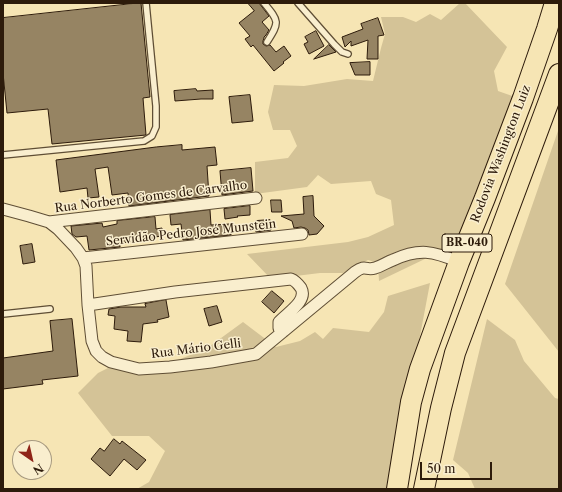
<!DOCTYPE html>
<html>
<head>
<meta charset="utf-8">
<style>
  body { margin:0 }
  #map { position:relative; width:562px; height:492px; overflow:hidden; background:#f6e5b4; font-family:"Libre Caslon Text",serif }
  canvas { display:block }
  .frame { position:absolute; inset:0; border:4px solid #2d1b0b; pointer-events:none }
  .north { position:absolute; left:12px; top:440px; width:40px; height:40px; box-sizing:border-box; background:#f9eece; border:1px solid #a79a80; border-radius:50%; rotate:146deg; font-size:11px; font-weight:700; line-height:16px; text-align:center; color:#2d1b0b }
  .north::after { content:''; display:block; margin:auto; width:14px; height:18px; background:#8f2418; clip-path:polygon(50% 0,100% 100%,50% 72%,0 100%) }
  .scale { position:absolute; left:420px; top:462px; width:72px; height:18px; box-sizing:border-box; border:2px solid #2d1b0b; border-top:0; padding-left:5px; font-size:12px; line-height:14px; white-space:nowrap; color:#2d1b0b; -webkit-text-stroke:3px #f9eece; paint-order:stroke }
</style>
</head>
<body>
<div id="map">
<canvas width="562" height="492"></canvas>
<div class="frame"></div>
<div class="north">N</div>
<div class="scale">50 m</div>
</div>
<script>
const context = document.querySelector('canvas').getContext('2d');
context.lineJoin = 'round';
function paint(path, color) { context.fillStyle = color; context.fill(path, 'evenodd'); }
function trace(path, color, width, dash) { context.strokeStyle = color; context.lineWidth = width; context.lineCap = dash ? 'butt' : 'round'; context.setLineDash(dash || []); context.stroke(path); }
function drawText(font, color, halo, rows, align = 'center') {
  context.font = font + ' "Libre Caslon Text",serif'; context.lineWidth = 3; context.setLineDash([]); context.textBaseline = 'middle'; context.strokeStyle = halo; context.fillStyle = color; for (const [text, x, y, turn = 0] of rows) {
    context.save(); context.translate(x, y); context.rotate((+turn || 0) * Math.PI / 180); context.textAlign = isNaN(turn) ? turn : align; if (halo) context.strokeText(text, 0, 0); context.fillText(text, 0, 0); context.restore();
  }
}
const green = new Path2D(`
  M460,3H465L507,47L494,71L498,91L518,98L457,242L429,257L379,281L378,263L368,260L343,273H320L271,279L247,254L348,242L368,237L394,225L391,200L376,194L371,181L331,184L318,175L307,187L255,194V162L288,158L297,146L290,130H273L268,112L274,85L304,86L347,79L373,81L381,48L385,34L381,17H403L416,22L430,14L441,20Z
  M559,128V352L505,284Z
  M430,283L391,489H137L149,482L165,451L149,436H112L78,393L98,373L120,362L153,369L175,361L206,349L243,322L276,347L300,341L315,332L323,339L333,328L369,332L384,312L388,296Z
  M487,319L515,340L524,361L555,398L559,399V489H475L468,473L453,460Z`);
const building = new Path2D(`
  M141,3L150,97L143,98L146,135L52,144L48,109L7,113L3,73V18Z
  M248,3H259L269,16L262,22L269,30L266,35L264,37V38L263,41V44L266,46L270,45L276,52L284,46L291,56L283,62L284,63L274,71L253,45L251,47L245,39L250,36L239,23L254,11Z
  M378,18L384,35L378,36V59H367L368,40L351,46V41L345,47L342,37L363,29L361,24Z
  M316,31L324,46L309,54L304,44L308,42L305,37Z
  M329,45L336,52L314,59Z
  M370,62V75H355L350,63Z
  M196,89L197,91L213,90V99H201L175,101L174,91Z
  M250,95L253,121L232,123L229,97Z
  M182,145V150L215,147L217,165L207,166L209,196L129,206L128,193L112,195L108,167L95,169L99,197L88,198L87,188L60,192L56,160L156,147Z
  M251,168L253,191L222,195L220,171Z
  M313,196L314,216L324,226L317,234L309,235L308,230L305,228L301,227L294,228L292,221L281,216L304,214L303,197Z
  M271,200H281L282,212H272Z
  M250,206V215L237,216L238,217L225,219L224,209Z
  M210,210L211,225L230,224L231,235L183,240L181,224L171,225L170,215Z
  M155,217L156,229L162,228L163,236L154,237V239L120,243V247L89,250L87,236L76,237L72,234L71,226L102,223L103,227L117,224V221Z
  M270,220L271,230L256,232V221Z
  M32,244L35,262L23,264L20,246Z
  M272,291L284,301L274,313L262,302Z
  M166,300L169,317L157,320L158,322L143,324L141,342L127,341L128,331L114,329L115,316L108,315L109,309L121,307H146L145,304Z
  M217,306L222,322L209,326L204,309Z
  M72,319L78,376L42,380L43,384L3,389V358L53,351L50,321Z
  M114,439L120,444L122,441L146,460L137,470L124,459L110,476L91,459L100,448L104,451Z`);
const lane = new Path2D(`
  M264,3C279,21 280,22 267,42
  M298,3L334,44L342,52L348,54
  M3,155L144,141L152,136L156,127V106L146,3
  M3,314L50,309`);
const street = new Path2D(`
  M3,209L29,216L49,222L58,229L76,248L83,258L86,266L88,305L92,341L96,351L102,357L111,362L139,369L170,367L211,362L256,354L355,272C366,264 366,271 375,268C382,266 387,262 393,260C419,248 433,251 459,262
  M49,222L256,198
  M83,258L302,234
  M88,305L175,292L291,279C296,281 298,284 301,288C308,301 287,313 279,322V328L284,331`);
const highway = new Path2D(`
  M397,489L411,402L420,369L459,262L485,198L523,98L547,29L555,3
  M424,489L441,408L455,353L559,74`);
const shields = [
  [467,243,50]
];
const shieldNames = [
  ["BR-040",467,243]
];
const streetNames = [
  ["Rodovia Washington Luiz",501,154,-69],
  ["Rua Norberto Gomes de Carvalho",151,197,-7],
  ["Servidão Pedro José Munstein",191,233,-6],
  ["Rua Mário Gelli",196,349,-7]
];
paint(green, '#d4c397');
paint(building, '#968463');
trace(building, '#2d1b0b', 1);
trace(lane, '#5f4e35', 8);
trace(street, '#5f4e35', 13);
trace(highway, '#2d1b0b', 22);
trace(lane, '#f9eece', 5.5);
trace(street, '#f9eece', 11);
trace(highway, '#f6e5b4', 20);
for (const [x, y, w] of shields) { const box = new Path2D(); box.roundRect(x - w / 2, y - 9, w, 18, 3); context.fillStyle = '#f9eece'; context.fill(box); trace(box, '#2d1b0b', 1); }
drawText('bold 11px', '#2d1b0b', null, shieldNames);
drawText('12px', '#2d1b0b', '#f9eece', streetNames);
</script>
</body>
</html>
